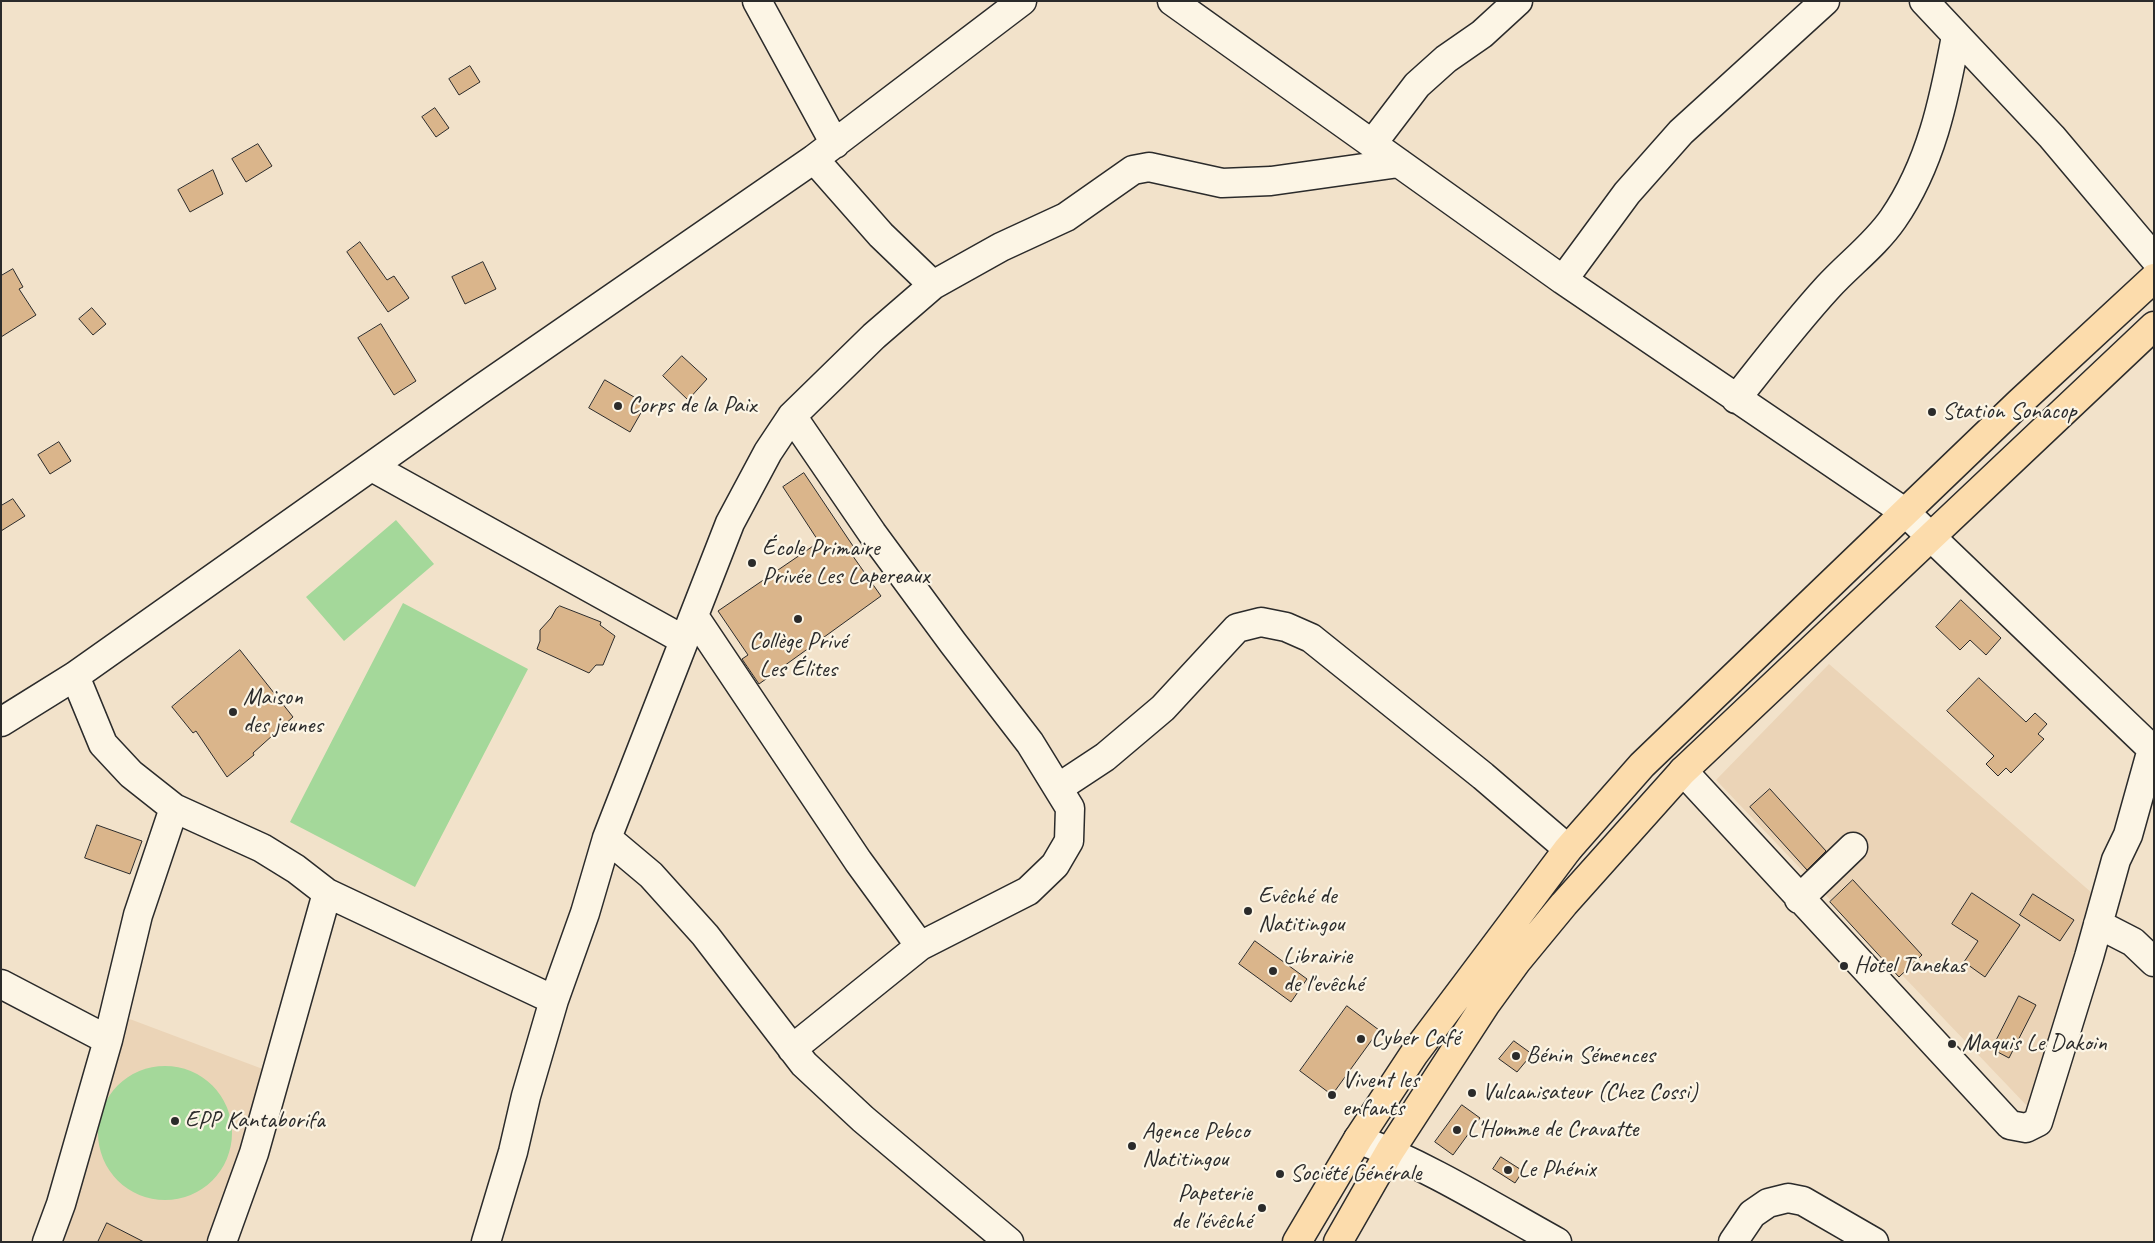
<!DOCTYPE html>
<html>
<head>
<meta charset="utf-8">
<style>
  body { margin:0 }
  #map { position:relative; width:2155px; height:1243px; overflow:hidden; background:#f2e2ca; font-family:Caveat,sans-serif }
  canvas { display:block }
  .frame { position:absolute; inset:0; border:2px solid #2b2b2b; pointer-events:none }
</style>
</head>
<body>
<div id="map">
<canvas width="2155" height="1243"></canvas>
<div class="frame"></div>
</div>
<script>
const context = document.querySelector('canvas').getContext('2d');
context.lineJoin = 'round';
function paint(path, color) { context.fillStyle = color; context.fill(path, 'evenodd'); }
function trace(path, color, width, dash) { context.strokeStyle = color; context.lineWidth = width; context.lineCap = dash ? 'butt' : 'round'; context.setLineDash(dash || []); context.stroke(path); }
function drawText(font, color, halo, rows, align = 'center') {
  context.font = font + ' Caveat,sans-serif'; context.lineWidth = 4.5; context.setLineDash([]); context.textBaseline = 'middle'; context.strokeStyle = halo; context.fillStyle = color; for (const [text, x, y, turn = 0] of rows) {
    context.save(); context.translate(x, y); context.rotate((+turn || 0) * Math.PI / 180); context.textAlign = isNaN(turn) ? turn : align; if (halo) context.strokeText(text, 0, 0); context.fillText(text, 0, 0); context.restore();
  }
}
const built = new Path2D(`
  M1829,664L2100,900L2029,1108L1716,780Z
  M119,1015L276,1074L215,1242H52Z`);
const green = new Path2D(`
  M396,520L434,564L344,641L306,597Z
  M403,603L528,669L415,887L290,822Z
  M98 1133a67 67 0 1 1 134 0a67 67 0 1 1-134 0Z`);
const building = new Path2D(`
  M470,66L480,82L459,95L449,79Z
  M435,108L449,128L436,137L422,117Z
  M258,144L272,166L246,182L232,159Z
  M213,170L223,194L190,212L178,190Z
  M360,242L387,280L394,276L409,298L388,312L347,252Z
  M483,262L496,289L465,304L452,277Z
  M13,269L23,287L19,289L36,315L1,337V276Z
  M92,308L106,324L93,335L79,319Z
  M381,324L416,381L394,395L358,338Z
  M682,356L707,379L688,400L663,376Z
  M605,380L646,404L630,432L589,408Z
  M59,442L71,461L50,474L38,455Z
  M804,473L855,549L850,552L881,596L759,684L742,659L748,655L718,611L819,542L783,487Z
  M13,499L25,516L1,531V506Z
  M1961,600L2001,638L1986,655L1970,640L1960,650L1936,627Z
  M560,606L601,622L600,625L615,636L603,665H596L589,673L537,649L540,641V630L551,618L556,609Z
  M240,650L293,717L253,753L254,755L227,777L196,731L193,733L172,707Z
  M1979,678L2026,722L2035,713L2047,724L2038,734L2044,739L2011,773L2006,768L1998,776L1986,764L1994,756L1947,711Z
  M1770,789L1826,851L1807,870L1750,807Z
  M97,825L142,841L130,874L85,858Z
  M1853,880L1922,955L1899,977L1830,902Z
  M1972,893L2020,925L1985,977L1964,962L1978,941L1952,924Z
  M2033,894L2074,920L2060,941L2020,915Z
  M1255,941L1307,979L1291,1002L1239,964Z
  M2019,996L2036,1005L2009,1058L1992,1049Z
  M1347,1006L1379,1030L1332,1095L1300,1071Z
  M1514,1041L1532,1054L1517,1072L1499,1059Z
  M1462,1105L1480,1118L1453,1155L1435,1142Z
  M1501,1157L1523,1171L1515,1183L1493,1169Z
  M107,1223L144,1242H98Z`);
const minor = new Path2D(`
  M757,1L835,144
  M1172,1L1563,280L1906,513L2154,751
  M1924,1L2052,137L2154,258
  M1372,144L1417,85L1446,59L1482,34L1518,1
  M814,159L881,235L933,285
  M1563,280L1627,193L1681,132L1825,1
  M1736,399C1766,361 1795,323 1828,287C1849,264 1875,245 1893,219C1931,164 1944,100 1956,36
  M372,467L684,640
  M694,616L858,861L920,946
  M75,676L103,744L131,774L174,808L262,848L296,869L327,893L554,1000
  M1,722L75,676L478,391L814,159L1022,1
  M1683,771L2010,1125L2026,1128L2038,1122L2089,957L2116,860L2128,835L2152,749
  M1058,788L1105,757L1163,708L1237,628L1261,622L1286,627L1311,638L1483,776L1568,849
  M607,838L651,875L705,935L804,1064L863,1119L1009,1242
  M1799,899L1853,847
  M2098,924L2133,942L2154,962
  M1,984L108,1040
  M792,1049L920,946L1028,891L1055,865L1069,841L1070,808L1030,743L953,643L872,533L792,416
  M1358,1139C1428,1166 1492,1206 1557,1242
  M47,1242L61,1204L108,1040L138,915L174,808
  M222,1242L254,1153L327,893
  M486,1242L513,1152L526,1096L554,1000L585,913L607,838L730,523L768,452L792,416L874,336L933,285L1001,247L1066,217L1133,170L1149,167L1222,183L1271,181L1399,163
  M1733,1242L1752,1214L1768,1203L1788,1198L1803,1201L1874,1242`);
const highway = new Path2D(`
  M1297,1242L1358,1139L1414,1054L1568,849L1642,765L2019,403L2154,278
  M1338,1242L1390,1151L1485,1005L1517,961L1564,904L1683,771L2154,326`);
const markers = [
  [618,406,5,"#2b2b2b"],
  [1932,412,5,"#2b2b2b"],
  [752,563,5,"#2b2b2b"],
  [798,619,5,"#2b2b2b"],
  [233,712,5,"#2b2b2b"],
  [1248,911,5,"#2b2b2b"],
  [1844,966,5,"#2b2b2b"],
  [1273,971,5,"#2b2b2b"],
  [1361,1039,5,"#2b2b2b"],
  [1952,1044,5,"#2b2b2b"],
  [1516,1056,5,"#2b2b2b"],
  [1472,1093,5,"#2b2b2b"],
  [1332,1095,5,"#2b2b2b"],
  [175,1121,5,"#2b2b2b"],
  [1457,1130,5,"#2b2b2b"],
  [1132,1146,5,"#2b2b2b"],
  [1508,1170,5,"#2b2b2b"],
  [1280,1174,5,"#2b2b2b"],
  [1262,1208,5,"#2b2b2b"]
];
const poiNames = [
  ["Corps de la Paix",628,406],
  ["Station Sonacop",1942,412],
  ["École Primaire",762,549],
  ["Privée Les Lapereaux",762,577],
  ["Collège Privé",798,642,"center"],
  ["Les Élites",798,670,"center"],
  ["Maison",243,698],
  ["des jeunes",243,726],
  ["Evêché de",1258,897],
  ["Natitingou",1258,925],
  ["Librairie",1283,957],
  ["de l'evêché",1283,985],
  ["Hotel Tanekas",1854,966],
  ["Cyber Café",1371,1039],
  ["Maquis Le Dakoin",1962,1044],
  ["Bénin Sémences",1526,1056],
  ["Vivent les",1342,1081],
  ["enfants",1342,1109],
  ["Vulcanisateur (Chez Cossi)",1482,1093],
  ["EPP Kantaborifa",185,1121],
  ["L'Homme de Cravatte",1467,1130],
  ["Agence Pebco",1142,1132],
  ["Natitingou",1142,1160],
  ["Le Phénix",1518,1170],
  ["Société Générale",1290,1174],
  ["Papeterie",1252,1194,"right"],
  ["de l'évêché",1252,1222,"right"]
];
paint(built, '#ebd4b7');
paint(green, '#a4d89a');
paint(building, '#dab58b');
trace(building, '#2b2b2b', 1);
trace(minor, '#2b2b2b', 31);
trace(highway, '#2b2b2b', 31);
trace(minor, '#fcf5e5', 28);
trace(highway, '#fcdcac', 28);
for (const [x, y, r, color] of markers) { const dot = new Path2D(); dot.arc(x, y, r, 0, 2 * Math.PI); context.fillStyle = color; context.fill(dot); trace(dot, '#fcf5e5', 2); }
drawText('24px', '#2b2b2b', '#fcf5e5', poiNames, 'left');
</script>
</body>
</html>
